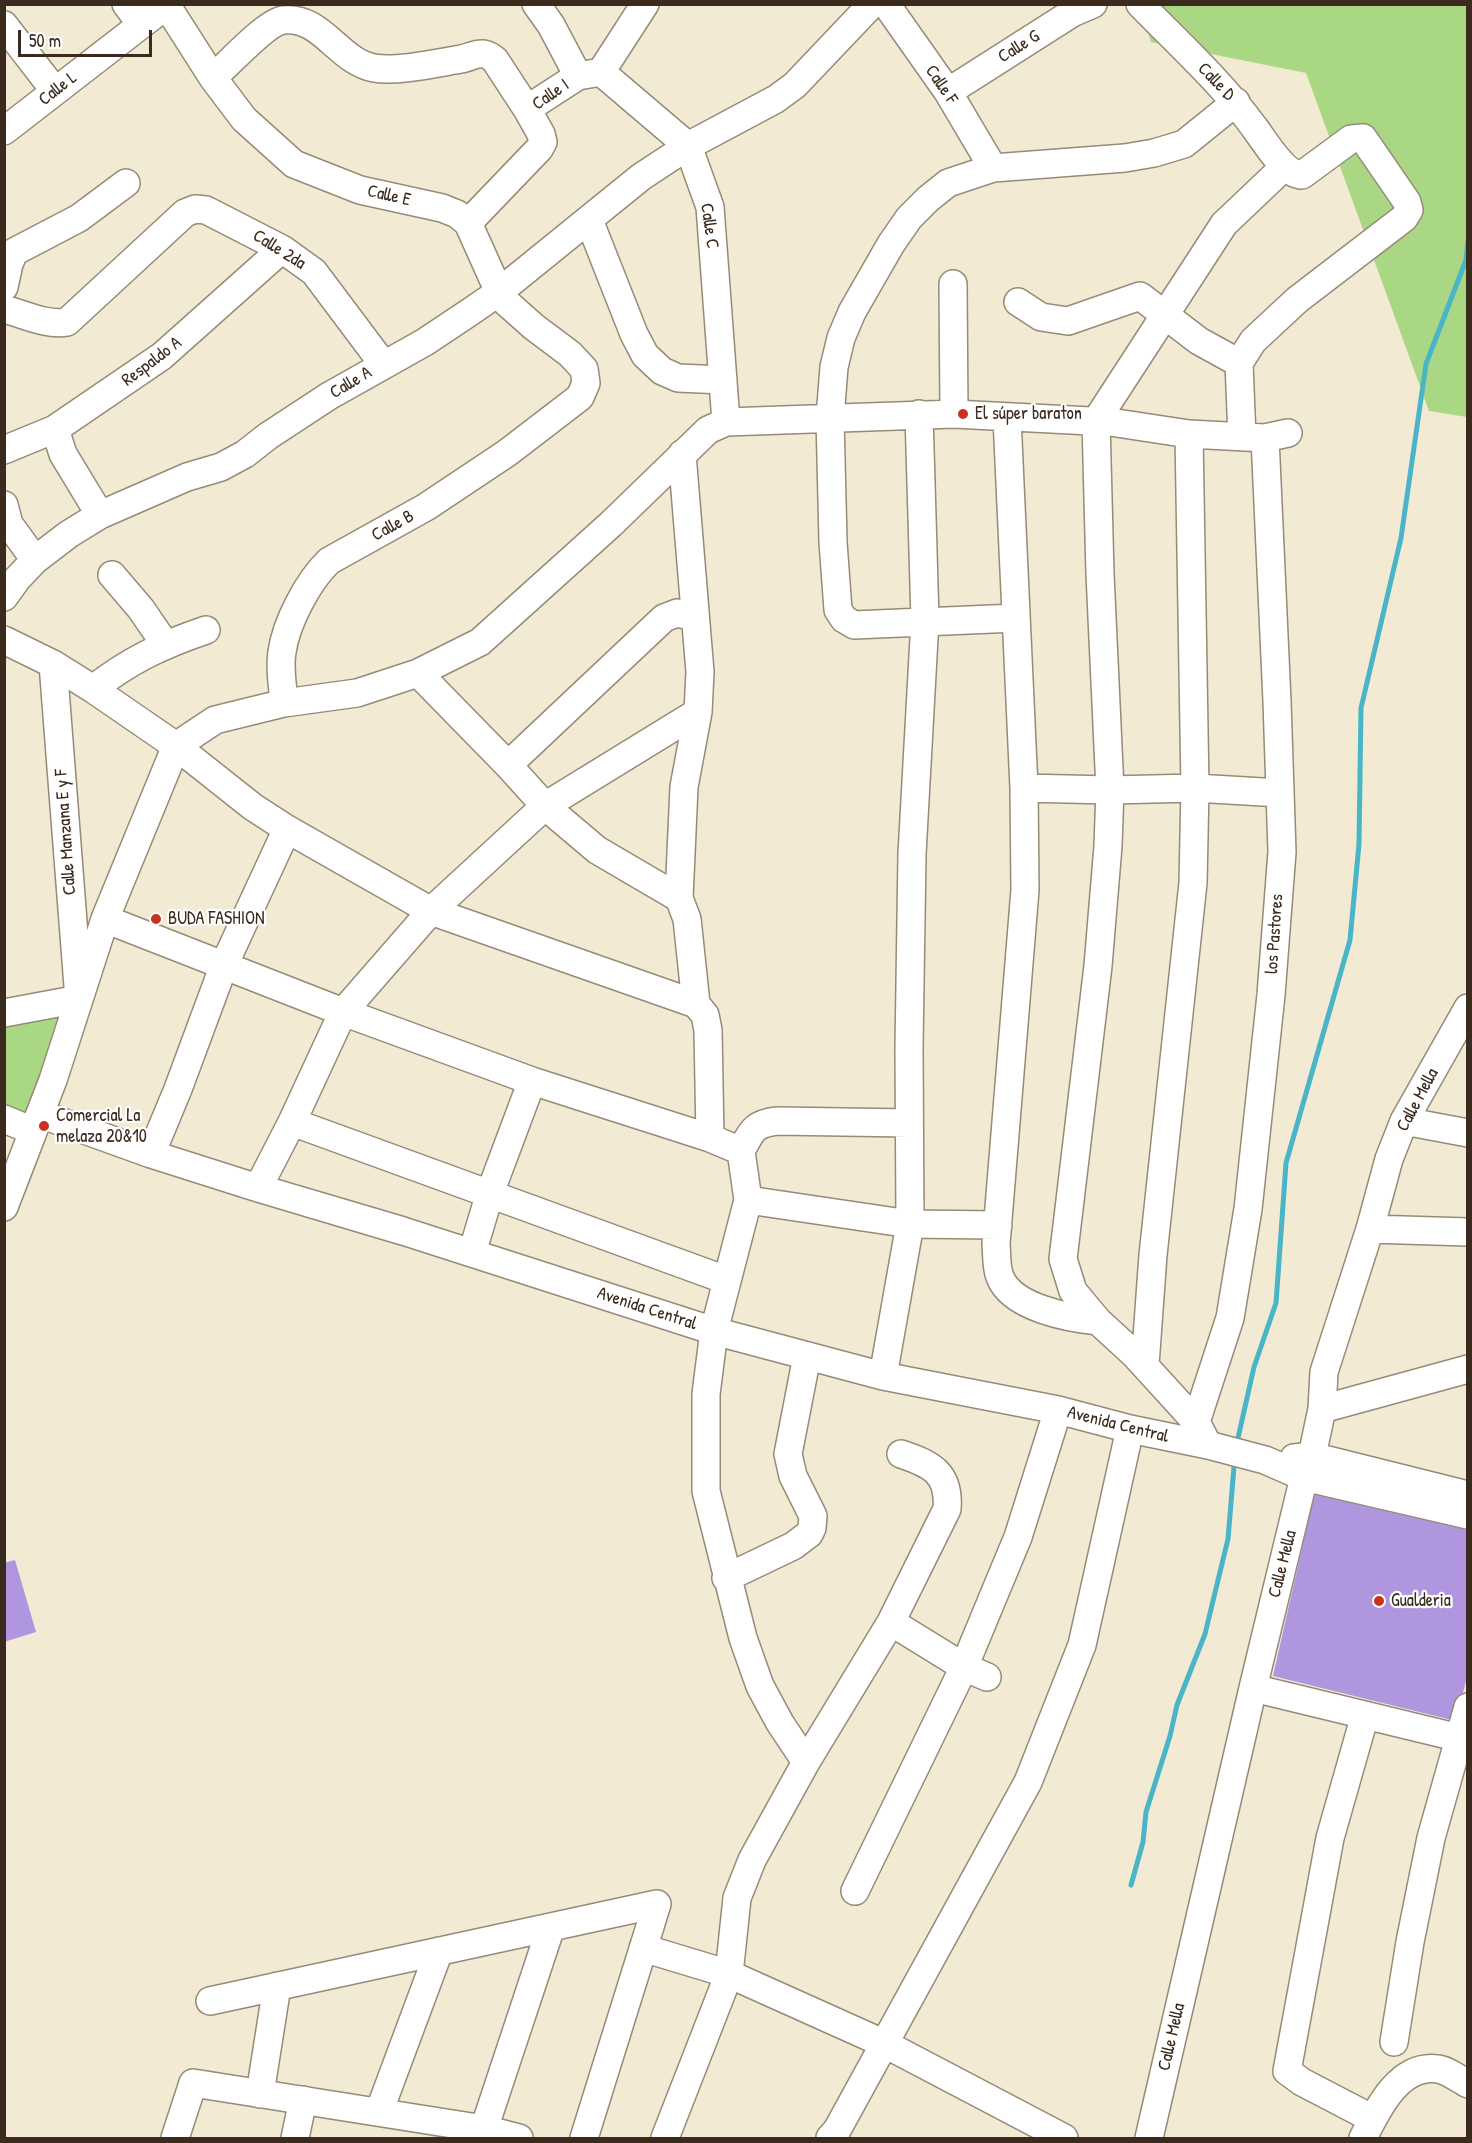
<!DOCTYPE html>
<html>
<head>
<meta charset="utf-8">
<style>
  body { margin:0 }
  #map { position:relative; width:1472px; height:2143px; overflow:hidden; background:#f2ead3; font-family:"Patrick Hand",sans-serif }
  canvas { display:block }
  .frame { position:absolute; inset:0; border:6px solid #3b2a1e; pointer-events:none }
  .scale { position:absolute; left:18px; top:30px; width:134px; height:27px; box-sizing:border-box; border:3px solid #3b2a1e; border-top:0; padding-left:8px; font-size:18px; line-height:21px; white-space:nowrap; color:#3b2a1e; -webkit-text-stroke:4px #fff; paint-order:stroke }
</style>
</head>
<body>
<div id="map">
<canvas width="1472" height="2143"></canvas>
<div class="frame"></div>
<div class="scale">50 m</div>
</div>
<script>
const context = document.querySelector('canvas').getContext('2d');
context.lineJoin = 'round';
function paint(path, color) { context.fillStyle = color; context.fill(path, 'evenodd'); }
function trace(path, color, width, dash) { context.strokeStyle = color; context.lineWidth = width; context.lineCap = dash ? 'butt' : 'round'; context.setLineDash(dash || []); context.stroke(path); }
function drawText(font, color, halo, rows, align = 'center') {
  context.font = font + ' "Patrick Hand",sans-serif'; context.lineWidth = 4.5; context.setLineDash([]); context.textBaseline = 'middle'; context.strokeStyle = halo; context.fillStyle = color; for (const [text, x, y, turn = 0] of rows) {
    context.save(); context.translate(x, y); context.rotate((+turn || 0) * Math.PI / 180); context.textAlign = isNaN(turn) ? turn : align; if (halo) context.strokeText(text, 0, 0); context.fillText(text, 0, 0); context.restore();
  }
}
const green = new Path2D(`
  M1139,5H1467V417L1429,411L1306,73L1151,42Z
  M60,1015L29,1115L5,1106L4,1021Z`);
const stream = new Path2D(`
  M1238,1438L1254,1367L1276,1303L1286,1163L1350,940L1359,844L1361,708L1401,538L1426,364L1466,260L1468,240
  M1131,1885L1143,1842L1146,1812L1170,1736L1177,1705L1205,1634L1220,1572L1228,1539L1234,1467`);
const building = new Path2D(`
  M1315,1491L1468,1528V1673L1456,1721L1273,1676Z
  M15,1560L36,1632L4,1642V1563Z`);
const minor = new Path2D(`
  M126,4L141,24
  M536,4L551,25L578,76
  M886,4L948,92L993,168
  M1140,4C1179,44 1221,82 1254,127C1264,140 1284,175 1302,175L1351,139L1363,138L1407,202L1409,210L1404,218L1297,300L1253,341L1239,363L1242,437
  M167,6L213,78L244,119L294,164L360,190L442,208L457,214L468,223L499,292L507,303L534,327L570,354L584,369L586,383L580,397L507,453L426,507L329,561C308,581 286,623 282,652C279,668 283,687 284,703
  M4,25L55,91
  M601,72L688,146L710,207L726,422
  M213,78C227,65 267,22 283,20C321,15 339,62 374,68C397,72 437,63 461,59C468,58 476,53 483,54C488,54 491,57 495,60L527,109
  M948,92L1072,13L1093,4
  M4,131L168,4
  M589,220L634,334L645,355L662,371L678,378L723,380
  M468,223L539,149L543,142L541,134L527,109L578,76L601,72L645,4
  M953,284L954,414
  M4,287L9,264L14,252L79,218L126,183
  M1018,302L1041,317L1068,321L1140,296L1199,341L1239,363
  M4,309C23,314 48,326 67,322L185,213L195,209L206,210L282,249L314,272L383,364
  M1007,418L1024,788L1025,890L996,1244C997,1254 996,1268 1000,1277C1012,1308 1069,1318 1098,1321
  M55,429L63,454L100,515
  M4,450L55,429L162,356L282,249
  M682,454L700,672L698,712L684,787L679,898L687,919L696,1004L705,1015L708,1030L710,1138L741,1151L748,1200L714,1331L706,1394V1491L743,1638L760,1686L780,1723L806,1762
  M4,505L9,524L35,560
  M112,575L141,609L165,644
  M4,597L17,579L35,560L69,534L100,515L187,477L221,467L245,454L268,436L329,396L425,342L470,312L499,292L641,177L688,146L776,99L795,85L872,4
  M1015,618L854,625L844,619L838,610L833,542L830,418L834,367L841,338L852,312L891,244L909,218L928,199L948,183L993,168L1125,158L1154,153L1184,144L1236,102
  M4,640L53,664L93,689L176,746L253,807L287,829L431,911L696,1004
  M418,673L508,765L545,806L597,850L679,898
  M93,689C130,660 162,645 206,630
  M508,765L664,618L677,613L695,617
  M1024,788L1110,790L1195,788L1280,793
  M105,919L343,1012L532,1081L710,1138
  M4,1013L79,999L53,664
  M40,1114L151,1154L258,1188L403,1231L714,1331L883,1376L1058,1410L1130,1429L1208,1445L1265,1460L1304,1477L1468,1515
  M4,1119L33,1131
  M1404,1121L1468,1133
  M292,1122L726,1280
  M741,1151C752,1131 753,1124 777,1121L909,1123
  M151,1154L178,1089L224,965L287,829
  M258,1188L292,1122L343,1012L431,911L545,806L698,712
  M748,1200L910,1224L998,1225
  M4,1207L53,1080L105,919L176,746L215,720L284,703L357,693L418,673L480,642L611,524L708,430L726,422L954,414L1110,422L1189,434L1265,438L1288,433
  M1370,1229L1468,1232
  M472,1253L490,1193L532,1081
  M1145,1365L1153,1255L1193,883L1195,788L1189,434
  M883,1376L910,1224L909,1048L912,854L925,620L919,414
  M1322,1409L1468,1369
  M1196,1422L1230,1318L1248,1209L1271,995L1282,852L1277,701L1265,438
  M1208,1445L1196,1422L1134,1354L1098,1321L1073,1291L1063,1259L1098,966L1108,846L1110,790L1100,574L1096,421L1224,224L1284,167
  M1294,1458L1312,1456L1468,1495
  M726,1578L793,1546L809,1534L812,1528L813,1516L793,1476L788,1454L807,1356
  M891,1622L964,1667L987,1677
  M1253,1688L1468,1740
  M1365,1715L1330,1838L1287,2071L1302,2082L1373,2119
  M855,1891L964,1667L1018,1537L1058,1410
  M643,1948L729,1974L885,2044L1064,2138
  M210,2001L657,1904L584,2138
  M1394,2042L1410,1942L1431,1838L1468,1707
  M260,2094L277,1986
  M379,2112L439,1951
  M484,2129L551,1927
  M175,2138L193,2083L484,2129L519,2138
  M295,2138L303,2100
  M665,2138L729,1974L737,1898L752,1860L806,1762L891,1622L947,1509C950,1473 931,1464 901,1454
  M830,2138L837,2130L1028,1782L1082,1645L1130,1429
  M1149,2138L1253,1688L1304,1477L1312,1456L1322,1409L1324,1372L1370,1229L1389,1159L1404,1121L1468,1008
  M1363,2138C1377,2110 1399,2063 1438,2069C1447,2070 1459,2079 1468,2084`);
const markers = [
  [963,414,6,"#c8321e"],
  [156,919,6,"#c8321e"],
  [44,1126,6,"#c8321e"],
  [1379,1601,6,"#c8321e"]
];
const streetNames = [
  ["Calle G",1019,47,-32],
  ["Calle D",1216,82,46],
  ["Calle F",941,85,56],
  ["Calle L",58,89,-38],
  ["Calle I",551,95,-35],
  ["Calle E",389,196,13],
  ["Calle C",709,226,82],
  ["Calle 2da",279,250,32],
  ["Respaldo A",152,362,-37],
  ["Calle A",351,383,-31],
  ["Calle B",393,526,-29],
  ["Calle Manzana E y F",66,832,-94],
  ["los Pastores",1275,934,-86],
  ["Calle Mella",1418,1100,-62],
  ["Avenida Central",647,1309,18],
  ["Avenida Central",1118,1425,14],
  ["Calle Mella",1283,1564,-76],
  ["Calle Mella",1172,2037,-77]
];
const poiNames = [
  ["El súper baraton",975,414],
  ["BUDA FASHION",168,919],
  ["Comercial La",56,1116],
  ["melaza 20&10",56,1137],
  ["Gualderia",1391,1601]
];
paint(green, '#aad784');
trace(stream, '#4ab5c7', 5);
paint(building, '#b096de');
trace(minor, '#968a78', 30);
trace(minor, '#fff', 27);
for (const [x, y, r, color] of markers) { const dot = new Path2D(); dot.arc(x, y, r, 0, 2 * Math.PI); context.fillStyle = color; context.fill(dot); trace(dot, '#fff', 2); }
drawText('18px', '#3b2a1e', '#fff', streetNames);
drawText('18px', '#3b2a1e', '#fff', poiNames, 'left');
</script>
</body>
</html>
